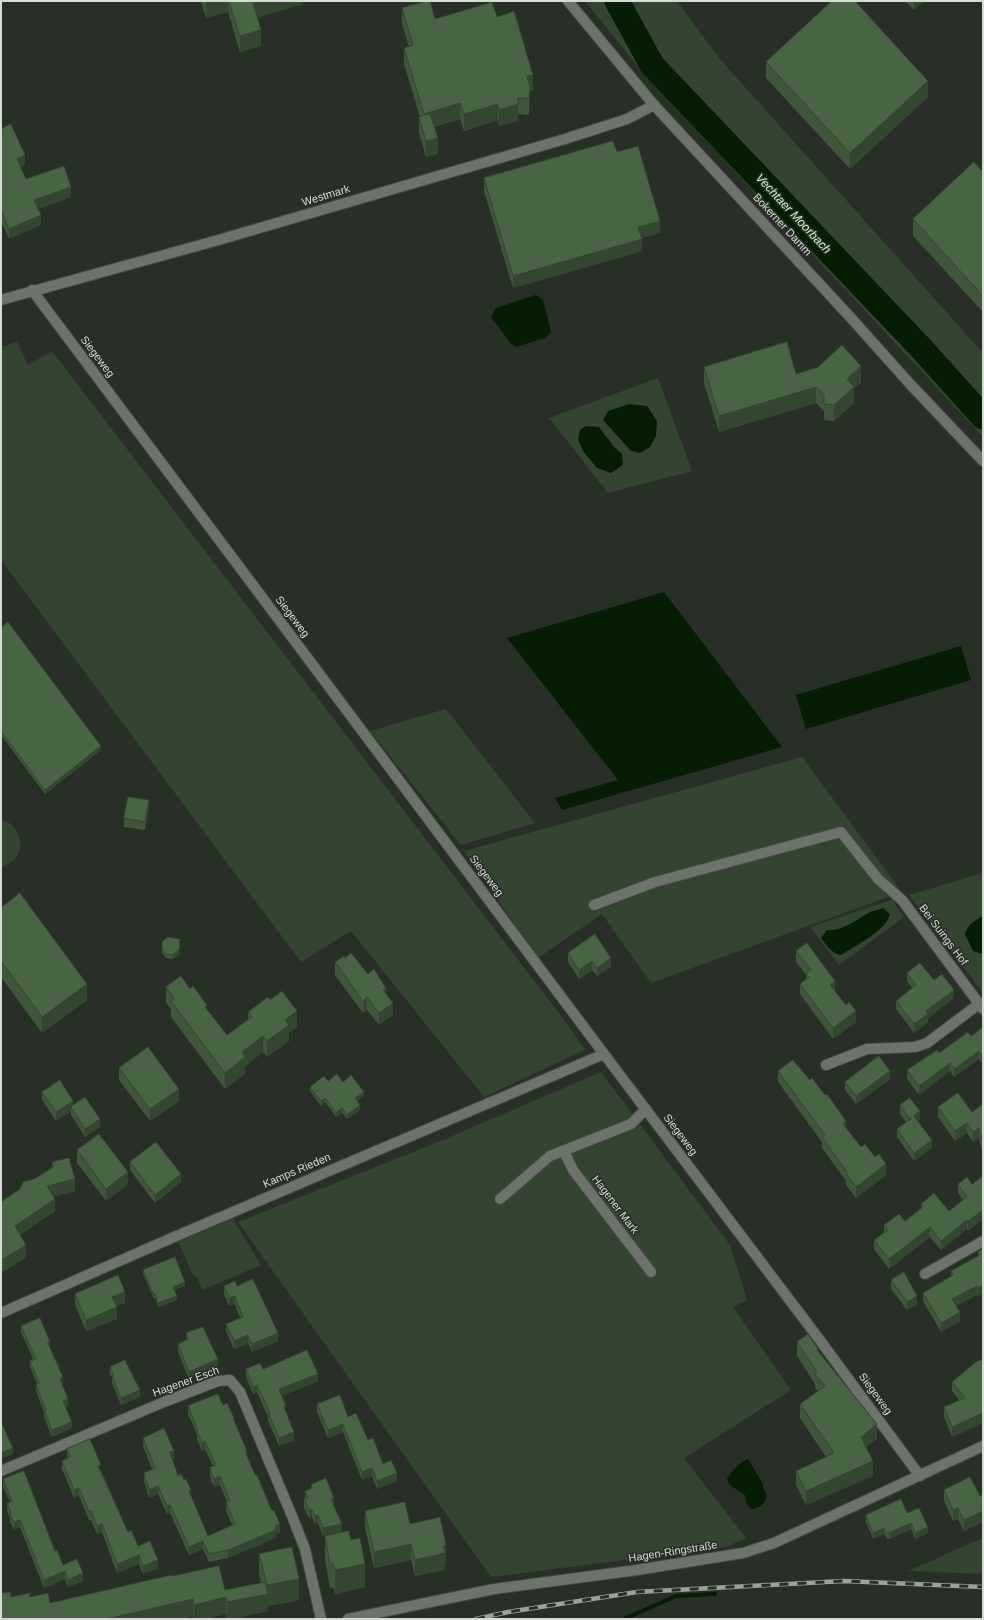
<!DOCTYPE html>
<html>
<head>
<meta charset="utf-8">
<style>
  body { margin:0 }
  #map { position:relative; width:984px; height:1620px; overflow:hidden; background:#282f27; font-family:Helvetica,sans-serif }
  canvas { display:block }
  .frame { position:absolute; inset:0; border:2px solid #d7dbd6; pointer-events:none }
</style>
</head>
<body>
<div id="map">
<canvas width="984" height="1620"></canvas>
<div class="frame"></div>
</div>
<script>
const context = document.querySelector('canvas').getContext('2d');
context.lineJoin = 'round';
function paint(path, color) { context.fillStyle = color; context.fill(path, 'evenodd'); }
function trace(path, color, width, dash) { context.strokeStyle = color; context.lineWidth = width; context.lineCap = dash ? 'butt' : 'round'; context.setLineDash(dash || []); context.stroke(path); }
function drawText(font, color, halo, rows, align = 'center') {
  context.font = font + ' Helvetica,sans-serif'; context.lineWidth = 3; context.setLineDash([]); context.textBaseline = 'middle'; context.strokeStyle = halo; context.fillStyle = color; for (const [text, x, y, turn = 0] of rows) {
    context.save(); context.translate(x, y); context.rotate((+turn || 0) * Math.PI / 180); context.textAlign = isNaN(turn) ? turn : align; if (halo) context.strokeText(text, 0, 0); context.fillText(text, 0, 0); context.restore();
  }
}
const green = new Path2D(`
  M585,1H677L719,58L983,353V437L644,74Z
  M17,342L28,365L52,351L568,1025L585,1050L484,1097L351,931L301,962L1,560V347Z
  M658,378L692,471L608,493L549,418ZM606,436L613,446L597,468L583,451L578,439Z
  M446,709L535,823L461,845L370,731Z
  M802,757L902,892L651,983L602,914L538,958L464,851Z
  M1,819C17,823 28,846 14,860C11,862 6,864 3,867H1Z
  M983,873V993L909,895Z
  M894,899L895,905L904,917L839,965L810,927Z
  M601,1072L730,1245L747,1300L733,1307L791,1390L684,1458L746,1538L726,1547L491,1577L238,1222L443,1140Z
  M233,1219L261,1265L202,1290L197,1277L193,1275L178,1242Z
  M983,1538V1574L908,1571Z`);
const water = new Path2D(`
  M536,295L543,300L551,332L545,338L516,347L511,344L491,317L496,308Z
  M629,404L647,406L657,421L656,436L650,447L640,453L631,451L603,420L608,411Z
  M586,426L599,427L613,446L622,454L623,465L611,473L597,468L583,451L578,439L580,430Z
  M664,592L782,747L562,810L555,798L618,780L507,638Z
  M961,646L971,680L806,729L796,695Z
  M883,908L890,914C887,930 855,946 841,955C831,953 827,946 821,938L827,930C843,931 854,921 868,913C872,911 878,910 883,908Z
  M983,916V954L973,951L965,934C968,924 974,921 983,916Z
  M748,1459L763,1484V1487L767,1496C765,1503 759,1509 751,1509L746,1502L745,1495L730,1485L727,1479C733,1470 738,1463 748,1459Z`);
const stream = new Path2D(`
  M624,1619L676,1596L715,1594`);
const river = new Path2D(`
  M617,1L652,65L921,348L983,417`);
const street = new Path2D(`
  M32,290L604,1054L816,1335L920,1476
  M1,300L215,241L565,139L627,119L654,105
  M594,905L655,882L841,832L878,879L902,900L983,1009
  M826,1065L867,1049L915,1047L927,1043L979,1004
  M564,1151L573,1170L651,1272
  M500,1199L550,1156L631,1124L646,1109
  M925,1274L983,1241
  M1,1313L174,1237L604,1054
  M1,1471L164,1402L218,1381L230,1380L240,1392L292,1516L305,1549L321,1619
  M348,1619L494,1589L637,1570L743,1553L774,1543L983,1446`);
const secondary = new Path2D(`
  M568,1L654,105L851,318L911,385L983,461`);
const rail = new Path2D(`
  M476,1619L508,1612L637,1592L844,1581L983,1587`);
const wall = new Path2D(`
  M201,1H303V4L258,17L261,46L240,52L228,12L206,18Z
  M905,1H924L914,10Z
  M402,8L435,19L497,17L533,91H530L529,115L518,114V121L499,126L498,120L464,131L460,119L434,127L438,154L426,157L419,133V117H420L404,64V48L409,47L402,24Z
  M766,62L928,97L850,169L766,78Z
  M1,129L25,165L21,167L26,179L71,197L38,209L41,225L9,239L1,221Z
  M617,152L660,233L642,238V251L513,288L484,191V178Z
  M983,172V312L913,236V219Z
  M704,367L796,374L861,382L854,388V403L834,421L824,420V411L816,403L719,432L704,383Z
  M1,628L101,750L45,794L1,735Z
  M149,808L145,830L124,827V818Z
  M1,908L87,1000L42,1033L1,977Z
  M162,942L180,943L179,955L172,959L166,958L162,953Z
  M796,951L835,991L856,1022L833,1039L800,994V984L806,979V975L796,962Z
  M568,953L611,966L597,976L592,970L579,979L568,962Z
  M345,958L368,974L386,995L393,1015L379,1025L367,1010L363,1013L335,975V962Z
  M907,973L934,980L954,998L928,1018V1022L914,1033L896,1009V1001L912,988L907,981Z
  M166,987L190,989L227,1035L248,1019V1012L270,1000L297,1027L289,1033V1041L267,1057L263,1052L245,1066V1074L225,1089L171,1017V1009L166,1003Z
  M982,1028L981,1063L979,1059L954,1077L950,1071L919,1095L907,1079V1070L971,1036Z
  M119,1068L179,1101L150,1121L119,1080Z
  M778,1071L846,1128L861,1147L886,1175L856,1198L846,1185V1181L822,1148V1142L778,1082Z
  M890,1079L856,1104L845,1090V1082Z
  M328,1081L343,1082L364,1096L357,1101L360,1110L347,1119L342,1113L336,1117L325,1102L321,1106L310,1091V1087Z
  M42,1092L73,1105L100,1127L85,1137L71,1115V1111L56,1121L42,1100Z
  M983,1104V1151H982L979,1138L973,1142L967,1133L955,1141L938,1117V1107L972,1112Z
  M900,1105L920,1119L918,1121L932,1148L914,1161L897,1137V1129L906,1122L900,1114Z
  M77,1150L128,1184L106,1201L77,1163Z
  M52,1162L75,1191L54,1196L55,1211L20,1235L26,1257L3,1272L1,1269V1202L52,1167Z
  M130,1162L181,1182L155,1203L130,1170Z
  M958,1184H972L968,1231L967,1229L941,1250L930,1237L889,1269L874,1249V1240L884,1232V1225L905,1221L921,1209V1204L949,1211L963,1200L958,1193Z
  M983,1249L978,1297L977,1295L956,1306L960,1321L941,1332L923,1301V1293L951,1276V1271L978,1256V1252Z
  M143,1270L185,1286L174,1290L177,1300L158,1307L155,1298L154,1299L143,1274Z
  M891,1280L917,1304L907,1310L891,1289Z
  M224,1286H237L278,1341L252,1352L248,1343L234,1349L226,1331V1324L240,1318L235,1304L229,1306L224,1294Z
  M75,1294L125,1303L117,1306V1319L86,1331L75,1305Z
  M21,1326L50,1349L63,1384H62L68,1406L65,1407L72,1428L52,1437L44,1417V1412L36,1391V1385L37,1384L30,1367V1361L33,1359L21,1332Z
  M186,1333L218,1367L189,1379L178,1352V1344L186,1340Z
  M797,1342L818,1351L877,1438L866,1447L873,1476L806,1505L796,1485V1471L826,1457L800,1418V1404L818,1391L815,1388V1384L797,1356Z
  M983,1359L979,1425L952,1437L944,1417V1407L959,1400L952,1391V1382Z
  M110,1367L140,1397L121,1405L112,1383V1377L110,1374Z
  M246,1369H263L318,1381L281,1396L294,1440L279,1446L268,1421V1417L257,1392L253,1394L246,1377Z
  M317,1404L348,1417L368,1440L383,1464L397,1481L377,1489L372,1476L362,1480L343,1432L328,1438L317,1412Z
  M223,1405L234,1421L255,1475L280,1532L276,1534V1538L228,1558L209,1562L203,1549L189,1555L170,1513L167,1514L158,1494L149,1498L144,1481V1473L152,1469L143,1446V1438L174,1459H172L178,1476L191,1497L208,1536L232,1525L226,1510V1502H227L220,1485L214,1487L211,1480L210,1475V1467L213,1466L205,1449L202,1451L197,1439V1434L188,1414V1406Z
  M67,1449L101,1470L128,1532L138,1546L158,1568L143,1574L139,1564L117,1573L102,1532L97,1534L91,1520H89L79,1496L74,1498L62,1469V1461L67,1458Z
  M3,1479L55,1551L63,1565L83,1581L68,1587L65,1579L44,1588L20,1527L14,1530L10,1522V1518L7,1511V1503L10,1502L3,1487Z
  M311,1485L334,1505L342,1532L351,1540L365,1587L335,1594L333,1587L330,1588L325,1560V1536L341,1532L323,1536L318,1523L315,1524L312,1517L309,1518L304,1508V1499H305V1491L311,1489Z
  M944,1490L980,1496L983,1495V1522L964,1531L958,1519L953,1521L944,1501Z
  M365,1511L410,1524L446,1562L445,1563V1570L415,1576L411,1560L374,1568L365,1528Z
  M907,1513L928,1533L915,1539L911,1529L889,1539H887L884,1534L873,1539L866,1522V1515Z
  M259,1554L299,1600L268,1606V1611L231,1619H227L226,1614L206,1619H194L193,1616L179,1619H1L11,1597H30L50,1603L172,1576L225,1590L261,1583L259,1574Z`);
const shadedWall = new Path2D(`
  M210,1H228V12L206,18V2Z
  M258,1H303V4L253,19V3Z
  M914,1H924L914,10Z
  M261,30V46L240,52V36Z
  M533,75V91H530L529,115V99L527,76Z
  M928,81V97L850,169V153Z
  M518,98V121L499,126V110Z
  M460,103V119L424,130V114Z
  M498,104V120L464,131V114Z
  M438,138V154L426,157V141Z
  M25,155V165L17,169V159Z
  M71,187V197L34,211V200Z
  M41,215V225L9,239V229Z
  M660,221V233L638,239V227Z
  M642,239V251L513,288V276Z
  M861,366V382L854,388V403L834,421V405L847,379Z
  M816,387V403L719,432V416Z
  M101,746V750L45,794V790Z
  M149,800V808L145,830V822Z
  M180,939L179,955L172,959V955Z
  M611,958V966L597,976V968Z
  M592,961V970L579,979V970Z
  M835,981V992L830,985Z
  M87,984V1000L42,1033V1017Z
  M386,988V1000L383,990Z
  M954,990V998L928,1018V1022L914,1033V1024L926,1011Z
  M367,997V1010L363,1013V1001Z
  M393,1003V1015L379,1025V1013Z
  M297,1011V1027L289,1033V1041L267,1057V1041L285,1020Z
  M856,1011V1022L833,1039V1028Z
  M263,1036V1052L245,1066V1074L225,1089V1073L242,1052Z
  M979,1051V1059L954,1077V1069Z
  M983,1053V1061L981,1063V1054Z
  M950,1063V1071L919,1095V1086Z
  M890,1071V1079L856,1104V1096Z
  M179,1089V1101L150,1121V1109Z
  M364,1092V1096L355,1103V1098Z
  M325,1098V1102L321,1106V1101Z
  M73,1101V1109L71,1107V1111L56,1121V1112Z
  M360,1105V1110L347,1119V1115Z
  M342,1108V1113L336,1117V1113Z
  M920,1111V1119L914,1124V1116Z
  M100,1119V1127L85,1137V1129Z
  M846,1121V1133L843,1124Z
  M967,1123V1133L955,1141V1131Z
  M979,1128V1138L973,1142V1132Z
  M932,1140V1148L914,1161V1153Z
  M886,1164V1175L856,1198V1187Z
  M128,1172V1184L106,1201V1189Z
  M181,1174V1182L155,1203V1195Z
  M75,1179V1191L47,1198V1186Z
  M55,1199V1211L15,1238V1226Z
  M983,1210V1219L968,1231V1221Z
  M967,1220V1229L941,1250V1241Z
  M930,1227V1237L889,1269V1259Z
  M26,1245V1257L3,1272V1259Z
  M185,1282V1286L173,1291V1287Z
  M983,1285V1294L978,1297V1288Z
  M977,1286V1295L952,1308V1299Z
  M125,1292V1303L112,1308V1297Z
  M177,1296V1300L158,1307V1303Z
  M235,1296V1304L229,1306V1298Z
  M917,1296V1304L907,1310V1302Z
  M117,1307V1319L86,1331V1320Z
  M960,1312V1321L941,1332V1323Z
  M278,1333V1341L252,1352V1344Z
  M248,1335V1343L234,1349V1341Z
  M50,1342V1349L48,1343Z
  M218,1359V1367L189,1379V1372Z
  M318,1374V1381L279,1397V1389Z
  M63,1377V1384L60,1385V1379Z
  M257,1385V1392L253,1394V1387Z
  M140,1390V1397L121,1405V1398Z
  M68,1399V1406L63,1408V1401Z
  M983,1413V1423L952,1437V1427Z
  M72,1422V1428L52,1437V1430Z
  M343,1424V1432L328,1438V1430Z
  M877,1424V1438L861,1451V1437Z
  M294,1432V1440L279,1446V1438Z
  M205,1441V1449L202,1451V1443Z
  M13,1448V1454L1,1459V1453Z
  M174,1451V1459L170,1460V1452Z
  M873,1461V1476L806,1505V1491Z
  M372,1468V1476L362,1480V1472Z
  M397,1473V1481L377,1489V1481Z
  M220,1476V1485L214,1487V1479Z
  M158,1486V1494L149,1498V1490Z
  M79,1488V1496L74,1498V1490Z
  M191,1490V1498L189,1491Z
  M334,1498V1506L331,1499Z
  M170,1505V1513L167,1514V1506Z
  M958,1508V1519L953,1521V1510Z
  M312,1509V1517L309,1518V1510Z
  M983,1511V1522L964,1531V1520Z
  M318,1515V1523L315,1524V1516Z
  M20,1520V1527L14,1530V1522Z
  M911,1523V1529L889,1539V1533Z
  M102,1524V1532L97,1534V1526Z
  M280,1524V1532L276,1534V1538L228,1558V1550Z
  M342,1524V1532L323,1536V1528Z
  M928,1527V1533L915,1539V1533Z
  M884,1528V1534L873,1539V1533Z
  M203,1541V1549L189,1555V1547Z
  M411,1544V1560L374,1568V1552Z
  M446,1545V1562L445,1563V1570L415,1576V1560L443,1546Z
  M139,1555V1564L117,1573V1564Z
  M158,1560V1568L143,1574V1566Z
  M365,1564V1587L335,1594V1570Z
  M65,1571V1579L44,1588V1580Z
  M83,1573V1581L68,1587V1580Z
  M299,1579V1600L268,1606V1611L231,1619H227V1602L267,1594V1585Z
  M226,1597V1614L206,1619H194V1605Z
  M193,1599V1616L179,1619H106Z`);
const building = new Path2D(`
  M229,1H258L253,3L261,30L240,36Z
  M427,1H430L435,19L492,2L497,17L514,11L533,75L527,76L530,87L529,99L518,98V104L499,110L498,104L464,114L460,103L424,114L404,48L413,45L402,8Z
  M832,1H855L928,81L850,153L766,62Z
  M430,114L438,138L426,141L419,117Z
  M11,124L25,155L17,159L26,179L64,166L71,187L34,200L41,215L9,229L1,210V129Z
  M613,141L617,152L638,146L660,221L638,227L642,239L513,276L484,178Z
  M974,162L983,172V296L913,219Z
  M787,342L796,374L818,367L842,345L861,366L847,379L854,387L834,405L824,404V395L816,387L719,416L704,367Z
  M8,622L101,746L45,790L1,731V628Z
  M128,797L149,800L145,822L124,818Z
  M20,893L87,984L42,1017L1,961V908Z
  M595,934L611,958L597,968L592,961L579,970L568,953Z
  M168,937L180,939L179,950L172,955L166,954L162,949V942Z
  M807,943L835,981L830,985L846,1005L849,1002L856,1011L833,1028L800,984L809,977L806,974L811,970L796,951Z
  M351,953L368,974L374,969L386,988L383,990L393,1003L379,1013L367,997L363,1001L335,962L344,956L345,958Z
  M920,963L934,980L942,974L954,990L926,1011L928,1014L914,1024L896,1001L916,985L907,973Z
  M181,976L190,989L193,986L207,1005L205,1007L227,1035L252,1017L248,1012L268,997L270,1000L282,991L297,1011L285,1020L289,1025L267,1041L263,1036L242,1052L245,1057L225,1073L171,1001L174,998L166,987Z
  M982,1028L983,1030V1053L981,1054L979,1051L954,1069L950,1063L919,1086L907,1070L937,1050L939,1053L968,1032L971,1036Z
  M148,1047L179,1089L150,1109L119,1068Z
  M879,1056L890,1071L856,1096L845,1082Z
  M793,1060L810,1080L812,1078L825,1095L827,1094L846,1121L843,1124L861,1147L865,1144L875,1157L879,1154L886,1164L856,1187L846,1174L847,1172L822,1137L825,1135L778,1071Z
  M337,1074L343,1082L351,1075L364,1092L355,1098L360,1105L347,1115L342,1108L336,1113L325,1098L321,1101L310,1087L324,1076L328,1081Z
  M60,1080L73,1101L56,1112L42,1092Z
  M958,1093L972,1112L983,1104V1141H982L979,1128L973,1132L967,1123L955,1131L938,1107Z
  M85,1097L100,1119L85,1129L71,1107Z
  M910,1098L920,1111L914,1116L932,1140L914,1153L897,1129L912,1118L910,1119L900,1105Z
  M99,1134L128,1172L106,1189L77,1150Z
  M156,1142L181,1174L155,1195L130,1162Z
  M69,1158L75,1179L47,1186L55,1199L15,1226L26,1245L3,1259L1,1256V1202L20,1189L23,1182L34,1179L54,1167L52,1162Z
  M983,1176V1210L968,1221L967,1220L941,1241L930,1227L889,1259L874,1240L888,1230L884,1225L899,1214L905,1221L923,1207L921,1204L934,1193L949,1211L967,1197L958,1184L967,1177L972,1184Z
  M983,1249V1285L978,1288L977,1286L952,1299L960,1312L941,1323L923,1293L953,1275L951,1271L980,1255L978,1252Z
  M175,1257L185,1282L173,1287L177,1296L158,1303L155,1294L154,1295L143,1270Z
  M904,1272L917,1296L907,1302L891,1280Z
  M118,1275L125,1292L112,1297L117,1307L86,1320L75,1294Z
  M253,1279L278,1333L252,1344L248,1335L234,1341L226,1324L243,1317L235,1296L229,1298L224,1286L235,1281L237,1286Z
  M40,1318L50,1342L48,1343L63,1377L60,1379L68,1399L63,1401L72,1422L52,1430L44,1410H46L36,1385L39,1383L30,1361L36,1359L21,1326Z
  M203,1327L218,1359L189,1372L178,1344L188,1339L186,1333Z
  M808,1334L818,1349L817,1350L877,1424L861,1437L873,1461L806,1491L796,1471L834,1453L800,1404L825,1386L815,1374L817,1372L797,1342Z
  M307,1350L318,1374L279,1389L286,1406L284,1407L294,1432L279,1438L268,1413H270L257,1385L253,1387L246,1369L260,1363L263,1369Z
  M983,1359V1413L952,1427L944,1407L965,1398L952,1382L976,1362Z
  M125,1360L140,1390L121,1398L115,1383L112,1375H114L110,1367Z
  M218,1394L223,1405L227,1403L234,1418H233L246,1449L247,1454H246L255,1475H257L272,1511L274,1510L280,1524L275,1526L276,1530L228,1550L209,1554L203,1541L189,1547L170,1505L167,1506L158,1486L149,1490L144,1473L155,1468L143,1438L164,1428L174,1451L170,1452L178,1476L181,1474L184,1480L186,1479L191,1490L189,1491L208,1536L235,1524L226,1502L230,1501L220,1476L214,1479L211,1472L210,1467L216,1465L205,1441L202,1443L197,1431H198L188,1406Z
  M340,1395L348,1417L356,1413L368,1440L373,1438L383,1464L391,1460L397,1473L377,1481L372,1468L362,1472L343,1424L328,1430L317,1404Z
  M1,1422L13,1448L1,1453Z
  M90,1439L101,1465L98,1466L128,1532L131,1530L138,1546L150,1541L158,1560L143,1566L139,1555L117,1564L102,1524L97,1526L91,1511L89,1512L79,1488L74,1490L62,1461L70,1457L67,1449Z
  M24,1471L55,1551L57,1550L63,1565L77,1559L83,1573L68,1580L65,1571L44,1580L20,1520L14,1522L10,1514L11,1513L7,1503L12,1501L3,1479Z
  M970,1477L980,1496L983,1495V1511L964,1520L958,1508L953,1510L944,1490Z
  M326,1478L334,1498L331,1499L342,1524L323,1528L318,1515L315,1516L312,1509L309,1510L304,1499L308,1498L305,1491L312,1488L311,1485Z
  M901,1499L907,1513L919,1508L928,1527L915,1533L911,1523L889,1533H887L884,1528L873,1533L866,1515Z
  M405,1502L410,1524L440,1517L446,1545L443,1546L445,1553L415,1560L411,1544L374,1552L365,1511Z
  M349,1531L351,1540L360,1538L365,1564L335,1570L333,1564H330L325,1536Z
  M292,1547L299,1579L267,1585L259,1554Z
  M219,1566L225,1590L265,1582L268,1594L227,1602L226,1597L194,1605L193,1599L106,1619H1V1593L10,1592L11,1597L30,1593V1597L48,1593L50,1603L171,1575L172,1576Z`);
const streetNames = [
  ["Westmark",326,196,-17],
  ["Bokerner Damm",782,225,47],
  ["Siegeweg",97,357,53],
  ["Siegeweg",292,617,53],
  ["Siegeweg",486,876,53],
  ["Bei Suings Hof",943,935,53],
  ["Siegeweg",680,1135,53],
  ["Kamps Rieden",297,1171,-23],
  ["Hagener Mark",615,1205,53],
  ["Hagener Esch",186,1382,-20],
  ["Siegeweg",875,1394,54],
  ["Hagen-Ringstraße",673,1552,-9]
];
const waterNames = [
  ["Vechtaer Moorbach",793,214,47]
];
paint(green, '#334431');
paint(water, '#041d03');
trace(stream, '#041d03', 4);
trace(river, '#041d03', 25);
trace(street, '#444a43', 12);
trace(secondary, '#444a43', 12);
trace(street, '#6c736a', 10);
trace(secondary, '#6c736a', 10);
trace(rail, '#9ca19b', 4.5);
trace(rail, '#282f27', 3, [9]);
paint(wall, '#3f563b');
paint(shadedWall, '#334630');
paint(building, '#496445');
trace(building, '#334630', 1);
drawText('11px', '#d7dbd6', '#282f27', streetNames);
drawText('italic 12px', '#c3f4bc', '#282f27', waterNames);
</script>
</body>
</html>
